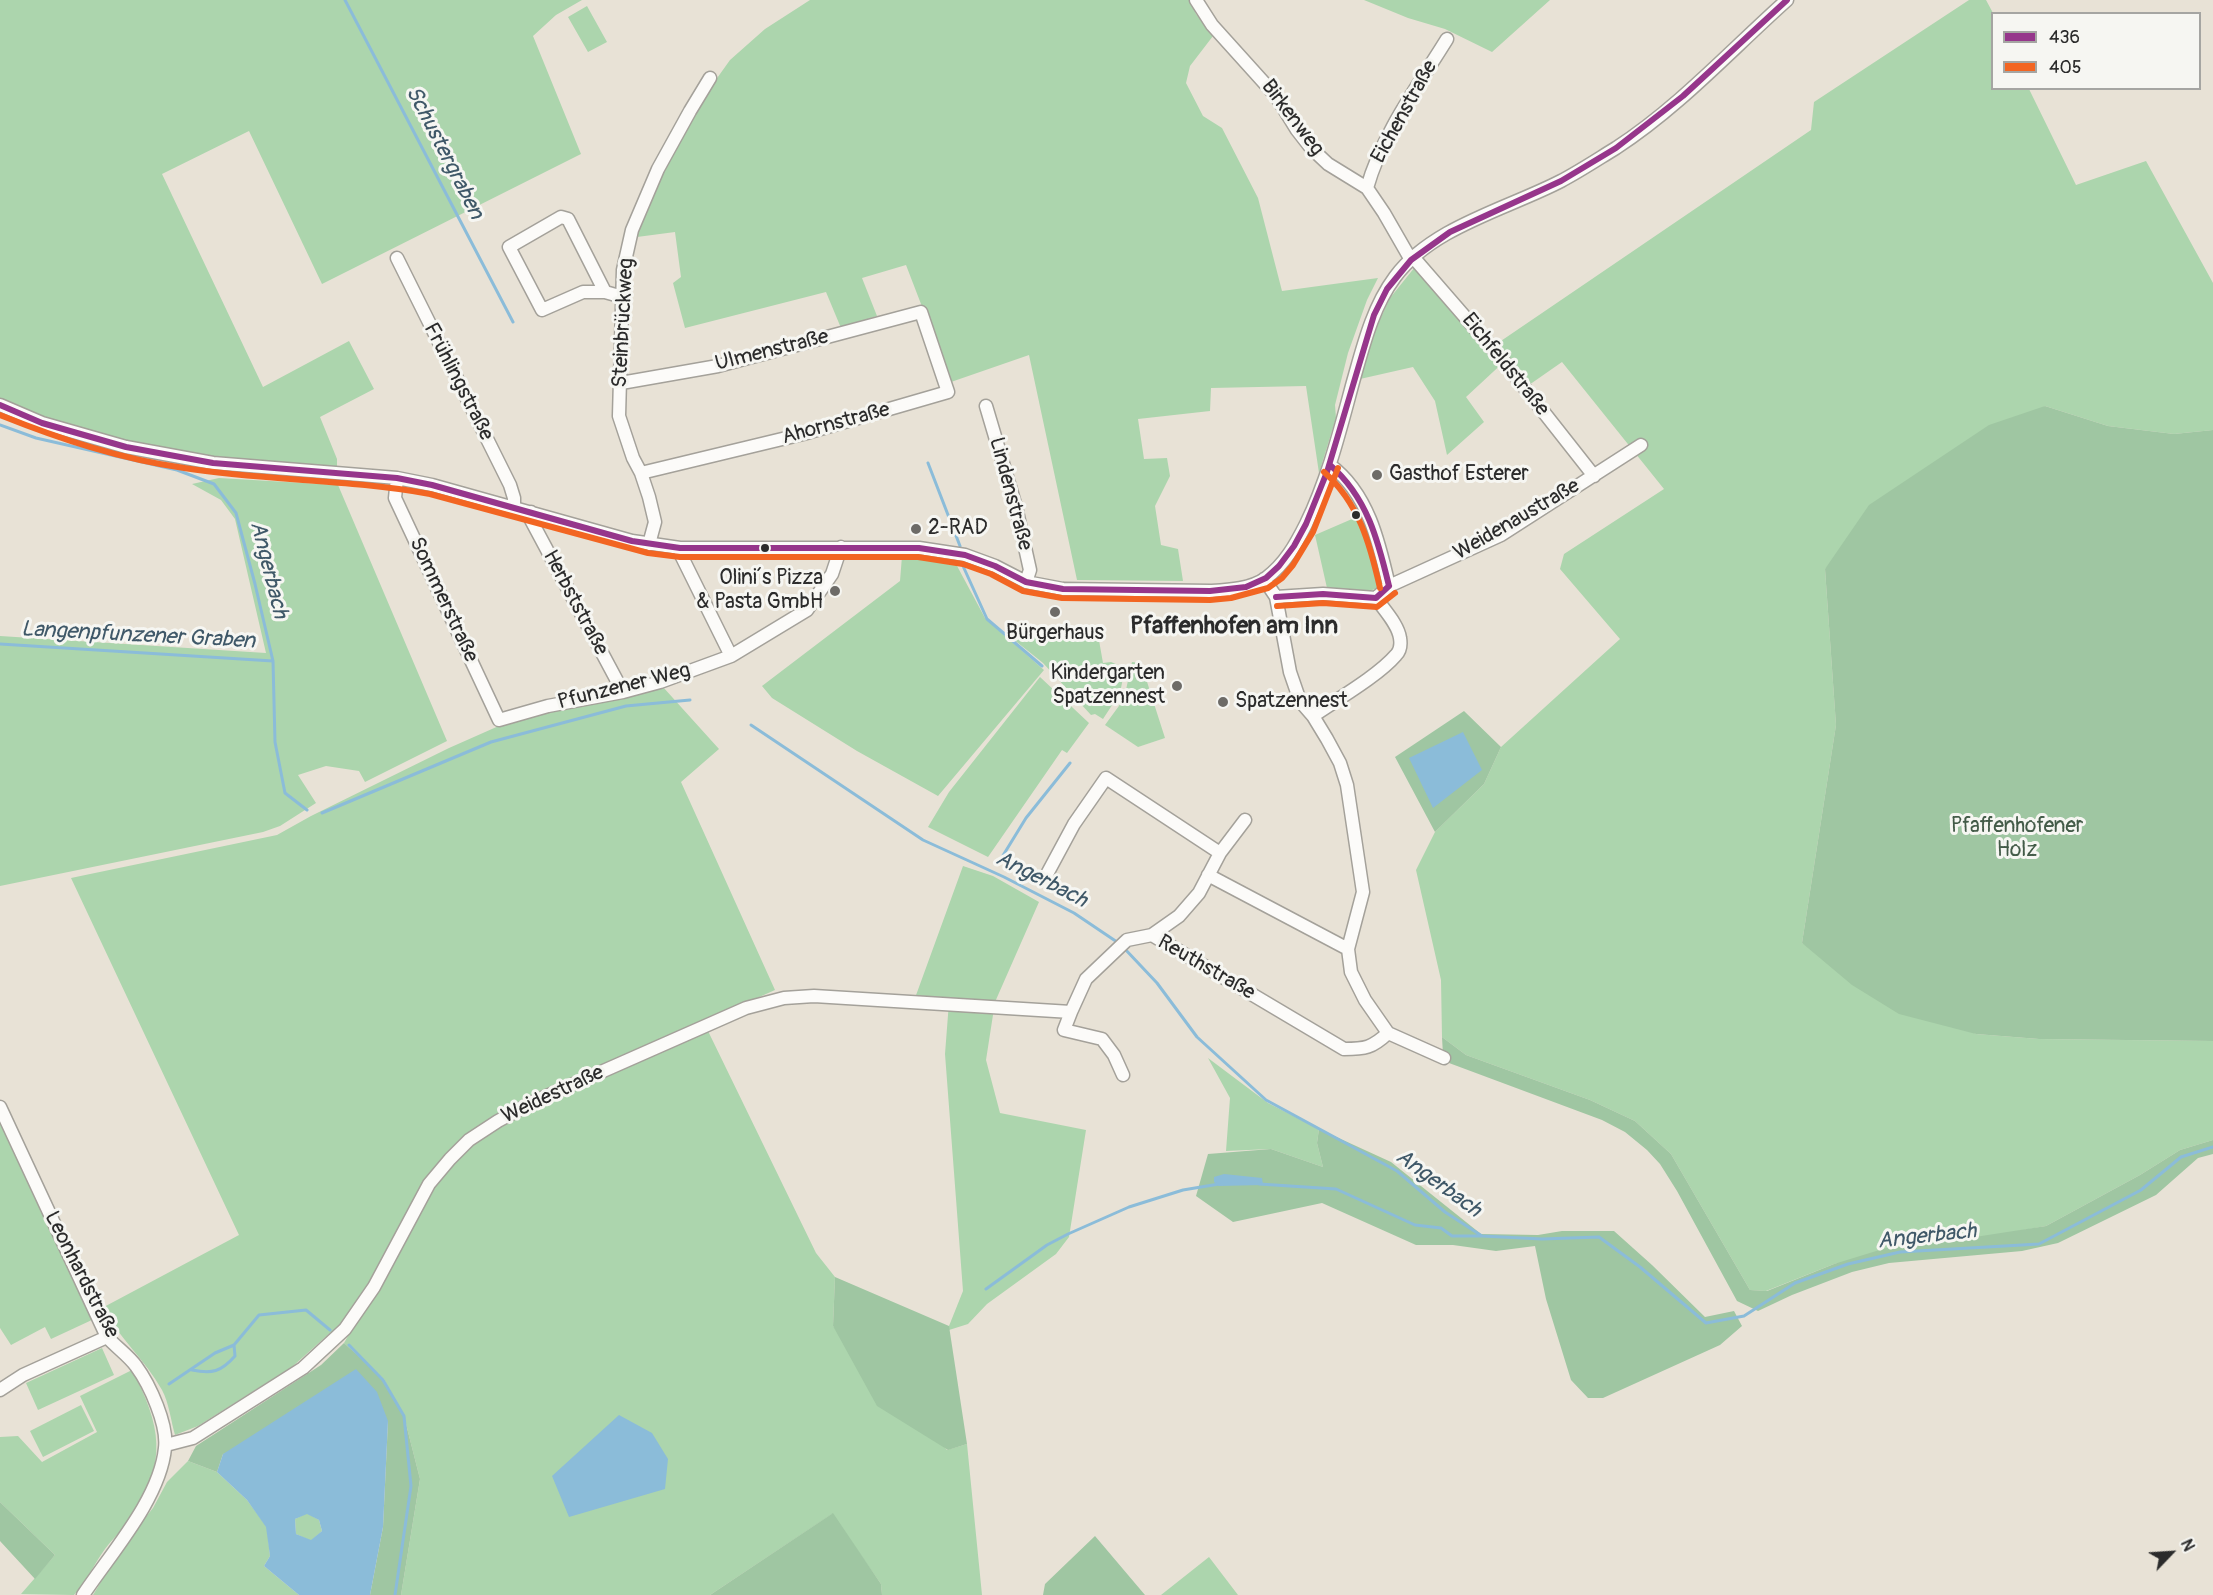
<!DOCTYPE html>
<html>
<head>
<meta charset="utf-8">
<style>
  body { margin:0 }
  #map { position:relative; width:2213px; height:1595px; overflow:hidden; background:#e8e2d6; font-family:Pangolin,sans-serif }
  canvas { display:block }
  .legend { position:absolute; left:1991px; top:12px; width:210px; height:78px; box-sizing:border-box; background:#f6f6f2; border:2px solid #a5a5a2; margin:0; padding:8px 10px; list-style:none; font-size:18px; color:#2b2b2b }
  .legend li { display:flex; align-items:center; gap:12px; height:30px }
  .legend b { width:30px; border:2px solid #a5a5a2 }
  .north { position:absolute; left:2141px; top:1523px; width:60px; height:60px; -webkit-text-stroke:4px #f6f6f2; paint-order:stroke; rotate:65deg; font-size:16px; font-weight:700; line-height:24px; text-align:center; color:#2b2b2b }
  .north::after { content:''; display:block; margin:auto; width:21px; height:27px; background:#2b2b2b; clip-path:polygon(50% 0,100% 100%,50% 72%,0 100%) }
</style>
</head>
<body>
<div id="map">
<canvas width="2213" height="1595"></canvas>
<ul class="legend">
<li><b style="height:8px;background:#96368b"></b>436</li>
<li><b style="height:8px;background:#f26522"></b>405</li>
</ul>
<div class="north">N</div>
</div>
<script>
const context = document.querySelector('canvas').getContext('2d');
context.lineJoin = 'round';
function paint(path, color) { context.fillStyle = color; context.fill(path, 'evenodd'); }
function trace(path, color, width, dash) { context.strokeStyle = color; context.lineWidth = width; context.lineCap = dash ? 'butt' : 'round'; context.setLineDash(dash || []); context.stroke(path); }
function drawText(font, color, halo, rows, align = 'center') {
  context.font = font + ' Pangolin,sans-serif'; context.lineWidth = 6; context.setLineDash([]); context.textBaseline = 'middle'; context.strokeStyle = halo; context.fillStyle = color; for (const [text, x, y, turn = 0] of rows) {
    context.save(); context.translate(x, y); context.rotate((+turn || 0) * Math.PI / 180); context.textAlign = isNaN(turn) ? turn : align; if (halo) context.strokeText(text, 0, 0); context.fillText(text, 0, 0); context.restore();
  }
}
const green = new Path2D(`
  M0,0H582L556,15L533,36L581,154L322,284L249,131L162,174L263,387L349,341L374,389L320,417L337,459V467C282,463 226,461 172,451C114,441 54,423 0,398Z
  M810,0H1190L1196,14L1213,36L1190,66L1186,83L1203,116L1222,128L1258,198L1282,291L1378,278L1367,300L1348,353L1335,405L1336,418L1319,473L1306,386L1211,388L1210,411L1138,419L1144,459L1167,458L1170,476L1155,506L1161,545L1178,549L1183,581L1077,580L1029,355L951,382L906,265L862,278L877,316L841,328L826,292L685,328L673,283L681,277L675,232L637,237L638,232L664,168L715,81L730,60L765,29Z
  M1364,0H1550L1492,52L1445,29L1408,18Z
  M1969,0H1986L1993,13L1992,88L2029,89L2076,185L2146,161L2213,283V430L2174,434L2108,426L2045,406L1825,569L1836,725L1802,943L1976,1034L2039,1039L2213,1041V1140L2180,1150L2140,1175L2046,1226L1834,1264L1766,1291L1750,1290L1671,1154L1635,1121L1590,1100L1466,1055L1442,1037L1441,980L1416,870L1435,832L1484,784L1501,747L1620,639L1560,569L1564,554L1664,489L1562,362L1529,385L1507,359L1466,397L1484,422L1447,455L1435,401L1413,367L1360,379L1377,326L1390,298L1423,257L1495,345L1811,130L1814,102Z
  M587,6L607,42L588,52L568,17Z
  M219,478L338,485L447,741L365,782L359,771L326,766L298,775L316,803L280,826L263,832L0,886V636L266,653L235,519L221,500L192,484Z
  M1352,519L1369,524L1382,570L1378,588L1366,592L1327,588L1315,535Z
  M902,556L956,564L985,618L1044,670L938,796L857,751L772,698L762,686L900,581Z
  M1015,628L1077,632L1097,629L1103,663L1111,662L1125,668L1120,693L1103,719L1095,714L1091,715L1043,663L1013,639Z
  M1132,662L1141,663L1165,738L1138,747L1105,725L1124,699Z
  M1040,677L1089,723L1067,753L1062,750L988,857L928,827L949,792Z
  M663,687L719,749L681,782L775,990L515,1106L458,1143L353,1314L335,1336L331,1332L292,1367L198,1426L175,1435C171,1421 169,1403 162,1390C145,1360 119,1337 102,1308L239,1235L71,878L277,835L311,816L449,748L501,725L546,711Z
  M963,866L993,876L1039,902L995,1002L986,1060L1000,1113L1086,1130L1069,1237L1056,1254L987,1304L968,1324L949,1330V1326L963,1291L945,1054L949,1002L915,998Z
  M708,1031L816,1253L835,1277L833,1326L947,1450L967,1444L982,1595H882L881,1584L832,1514L710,1595H401L420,1479L404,1416L384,1379L344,1343L437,1181L456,1157L482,1135L507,1120L560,1095Z
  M1208,1058L1268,1103L1319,1129L1317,1143L1323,1167L1271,1149L1226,1151L1230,1098Z
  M0,1118L94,1319L51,1339L45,1327L11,1345L0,1328Z
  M102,1348L114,1375L38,1410L26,1383Z
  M132,1370C161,1425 168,1462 132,1517C124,1529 113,1538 105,1549C94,1564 87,1581 74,1595L21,1594L55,1555L0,1502V1437L18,1436L42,1462L97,1432L80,1396Z
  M81,1405L94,1431L43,1457L30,1431Z
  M188,1461L217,1472L247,1500L267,1527L270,1556L264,1566L299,1595H93L121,1548L153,1508L167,1482Z
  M307,1513L319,1520L322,1531L311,1541L296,1534L295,1519Z
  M1209,1557L1238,1595H1161Z`);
const forest = new Path2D(`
  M2045,406L2108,426L2174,434L2213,430V1041L2039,1039L1976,1034L1899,1014L1852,985L1802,943L1836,725L1825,569L1869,505L1989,425Z
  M1464,711L1501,747L1484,784L1435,832L1395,757Z
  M1442,1037L1466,1055L1590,1100L1635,1121L1671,1154L1750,1290L1767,1291L1834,1264L1899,1244L1975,1237L2046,1226L2140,1175L2180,1150L2213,1140V1154L2198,1158L2156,1195L2058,1243L2022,1251L1889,1263L1852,1272L1792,1295L1758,1311L1737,1301L1677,1191L1660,1164L1647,1150L1625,1132L1602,1120L1441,1060L1443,1055Z
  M1319,1129L1391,1162L1481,1234L1538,1235L1562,1231H1614L1652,1265L1705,1317L1734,1311L1742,1326L1720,1345L1603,1398H1588L1571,1380L1546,1299L1535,1246L1496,1251L1453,1245H1416L1322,1203L1233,1222L1196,1196L1208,1154L1271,1149L1323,1167L1317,1143Z
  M835,1277L949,1326L967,1444L948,1450L877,1406L833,1326Z
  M344,1343L384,1379L404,1416L420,1479L401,1595H370L383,1527L388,1421L223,1454L217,1472L188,1461L196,1446L321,1365Z
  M0,1502L55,1555L35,1579L0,1541Z
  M833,1513L881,1584L882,1595H710Z
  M1095,1536L1145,1595H1043L1045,1584Z`);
const water = new Path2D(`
  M1463,732L1482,770L1433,808L1409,758Z
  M1224,1174L1262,1178L1263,1185L1219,1186L1214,1182V1177Z
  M356,1369L377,1392L388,1421L383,1527L370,1595H299L264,1566L270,1556L266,1527L247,1500L217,1472L223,1454ZM307,1514L319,1520L322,1531L311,1540L296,1534L295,1519Z
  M619,1415L652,1433L668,1459L665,1489L569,1517L552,1476Z`);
const stream = new Path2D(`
  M345,0L513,322
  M0,425L36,438L177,470L214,484L236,513L255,584L273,661L275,742L285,793L307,810
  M928,463L960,546
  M963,566L987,619L1042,666
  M0,644L273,661
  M751,725L923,840L1004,877L1074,913L1120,944
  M322,813L491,742L626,706L690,700
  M999,862L1026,818L1070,763
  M1124,948L1157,983L1197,1037L1266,1100L1397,1171L1445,1212L1482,1236L1542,1239L1599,1237L1640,1267L1706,1323L1744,1316L1795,1283L1848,1264L1900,1252L2039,1244L2141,1190L2181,1157L2213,1147
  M1259,1184L1336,1189L1415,1225L1441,1228L1452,1236H1481
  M986,1289L1047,1245L1068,1234L1129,1207L1183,1190L1219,1184
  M349,1345L383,1380L404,1416L411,1486L395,1595
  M192,1370C212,1374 221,1372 235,1356L234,1345
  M169,1384L215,1353L234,1345L259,1315L306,1310L330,1330`);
const street = new Path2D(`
  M1196,0L1212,25L1276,96L1297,130L1311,148L1328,164L1367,188L1384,213L1411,260
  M1367,188C1382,134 1418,86 1447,39
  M1413,257L1505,363L1594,476
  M397,258L510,485L514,498V507
  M605,292H583L542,310L509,247L561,217L568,219L605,292L623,297
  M621,383L718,366L921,312L948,392L803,434L641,473
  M0,405L42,423L126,447L213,463L397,478L432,485L632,541L680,548H919L965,555L995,566L1026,582L1063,589L1210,591C1227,590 1251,589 1266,578C1285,564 1296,544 1306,524C1328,479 1340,430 1353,382C1363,347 1372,308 1395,277C1432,227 1507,209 1561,181C1580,171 1598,159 1616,148C1679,107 1731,50 1787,0
  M986,406L1016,507L1030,570L1026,582
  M1330,465C1368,493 1379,542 1389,586
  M397,478L395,498L499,720L548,706L623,692L660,682L731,656L807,610L832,574L841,547
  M531,512V520L623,692
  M649,544L655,522L649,497L641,473L633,458L619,416L623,270L632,230L658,169L690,111L710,78
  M680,548L681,555L731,656
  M1264,579L1276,597L1290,672L1300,701L1313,716L1327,739L1340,763L1347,785L1363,892L1348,949L1351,972L1365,1000L1388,1033L1444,1058
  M1276,597L1323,594L1376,598L1389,586L1501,535L1641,445
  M1313,716C1336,700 1378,676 1396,655C1400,651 1401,644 1400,638C1398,624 1384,610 1376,598
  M1208,875L1348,949
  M1046,876L1074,824L1106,778L1220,853
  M1152,935L1344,1049C1365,1049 1372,1048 1388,1033
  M1123,1075L1114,1055L1102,1039L1064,1030L1071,1012L1086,979L1127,940L1152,935L1179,916L1199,893L1220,853L1245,820
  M0,1107L107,1337C116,1347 129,1356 136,1366C150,1385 168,1425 165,1448C160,1499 111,1553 83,1595
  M0,1390L23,1375L107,1337
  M166,1445L193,1438L303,1368L345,1329L374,1287L429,1184L450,1159L469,1140L498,1121L533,1102L746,1008L784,998L814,996L1071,1012`);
const bus1 = new Path2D(`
  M0,405L42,423L126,447L213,463L397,478L432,485L632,541L680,548H919L965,555L995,566L1026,582L1063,589L1210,591L1246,587L1266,578L1279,566L1294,546L1306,524L1327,472L1374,315L1387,289L1411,260L1450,232L1561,181L1616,148L1683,96L1787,0
  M1330,465C1367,497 1378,540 1389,586
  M1276,597L1323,594L1376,598L1389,586`);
const bus2 = new Path2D(`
  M0,415C60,439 120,459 184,468C266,481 349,479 430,494L648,553L680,557H918L963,564L991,574L1023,591L1062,598L1210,600L1231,598L1268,588L1282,578L1293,565L1313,532L1338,468
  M1324,472C1359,503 1370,544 1380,588
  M1277,606L1323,603L1377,607L1395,593`);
const markers = [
  [1377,475,6,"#6d6b67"],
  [1356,515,5,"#2b2b2b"],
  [916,529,6,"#6d6b67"],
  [765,548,5,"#2b2b2b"],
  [835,591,6,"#6d6b67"],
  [1055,612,6,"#6d6b67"],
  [1177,686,6,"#6d6b67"],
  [1223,702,6,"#6d6b67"]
];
const streetNames = [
  ["Eichenstraße",1405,112,-61],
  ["Birkenweg",1292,118,53],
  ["Steinbrückweg",624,323,-87],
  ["Ulmenstraße",772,351,-14],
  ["Eichfeldstraße",1505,365,51],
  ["Frühlingstraße",458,382,63],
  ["Ahornstraße",836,424,-15],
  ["Lindenstraße",1010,494,75],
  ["Weidenaustraße",1517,520,-30],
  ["Sommerstraße",443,600,65],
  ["Herbststraße",575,603,62],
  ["Pfunzener Weg",624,687,-14],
  ["Reuthstraße",1206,968,30],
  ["Weidestraße",553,1095,-25],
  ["Leonhardstraße",81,1275,63]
];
const poiNames = [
  ["Gasthof Esterer",1389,475],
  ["2-RAD",928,529],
  ["Olini´s Pizza",823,579,"right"],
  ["& Pasta GmbH",823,603,"right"],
  ["Bürgerhaus",1055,634,"center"],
  ["Kindergarten",1165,674,"right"],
  ["Spatzennest",1165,698,"right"],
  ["Spatzennest",1235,702]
];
const parkNames = [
  ["Pfaffenhofener",2017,827],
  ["Holz",2017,851]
];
const waterNames = [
  ["Schustergraben",444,153,63],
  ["Angerbach",268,570,76],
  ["Langenpfunzener Graben",138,636,3],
  ["Angerbach",1041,880,27],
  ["Angerbach",1438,1184,36],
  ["Angerbach",1927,1237,-6]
];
const quarterNames = [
  ["Pfaffenhofen am Inn",1234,627]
];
paint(green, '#acd5ad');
paint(forest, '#9fc6a2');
paint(water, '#8bbcd9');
trace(stream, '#8bbcd9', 3);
trace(street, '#a4a19a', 15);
trace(street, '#fcfbf9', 12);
trace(bus1, '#96368b', 6);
trace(bus2, '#f26522', 6);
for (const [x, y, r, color] of markers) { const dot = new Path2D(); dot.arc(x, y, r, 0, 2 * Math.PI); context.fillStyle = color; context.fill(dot); trace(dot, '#f6f6f2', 2); }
drawText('21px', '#2b2b2b', '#f6f6f2', streetNames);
drawText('21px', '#2b2b2b', '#f6f6f2', poiNames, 'left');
drawText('21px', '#435b48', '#f6f6f2', parkNames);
drawText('italic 22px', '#3f5868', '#f6f6f2', waterNames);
drawText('bold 24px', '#2b2b2b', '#f6f6f2', quarterNames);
</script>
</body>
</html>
